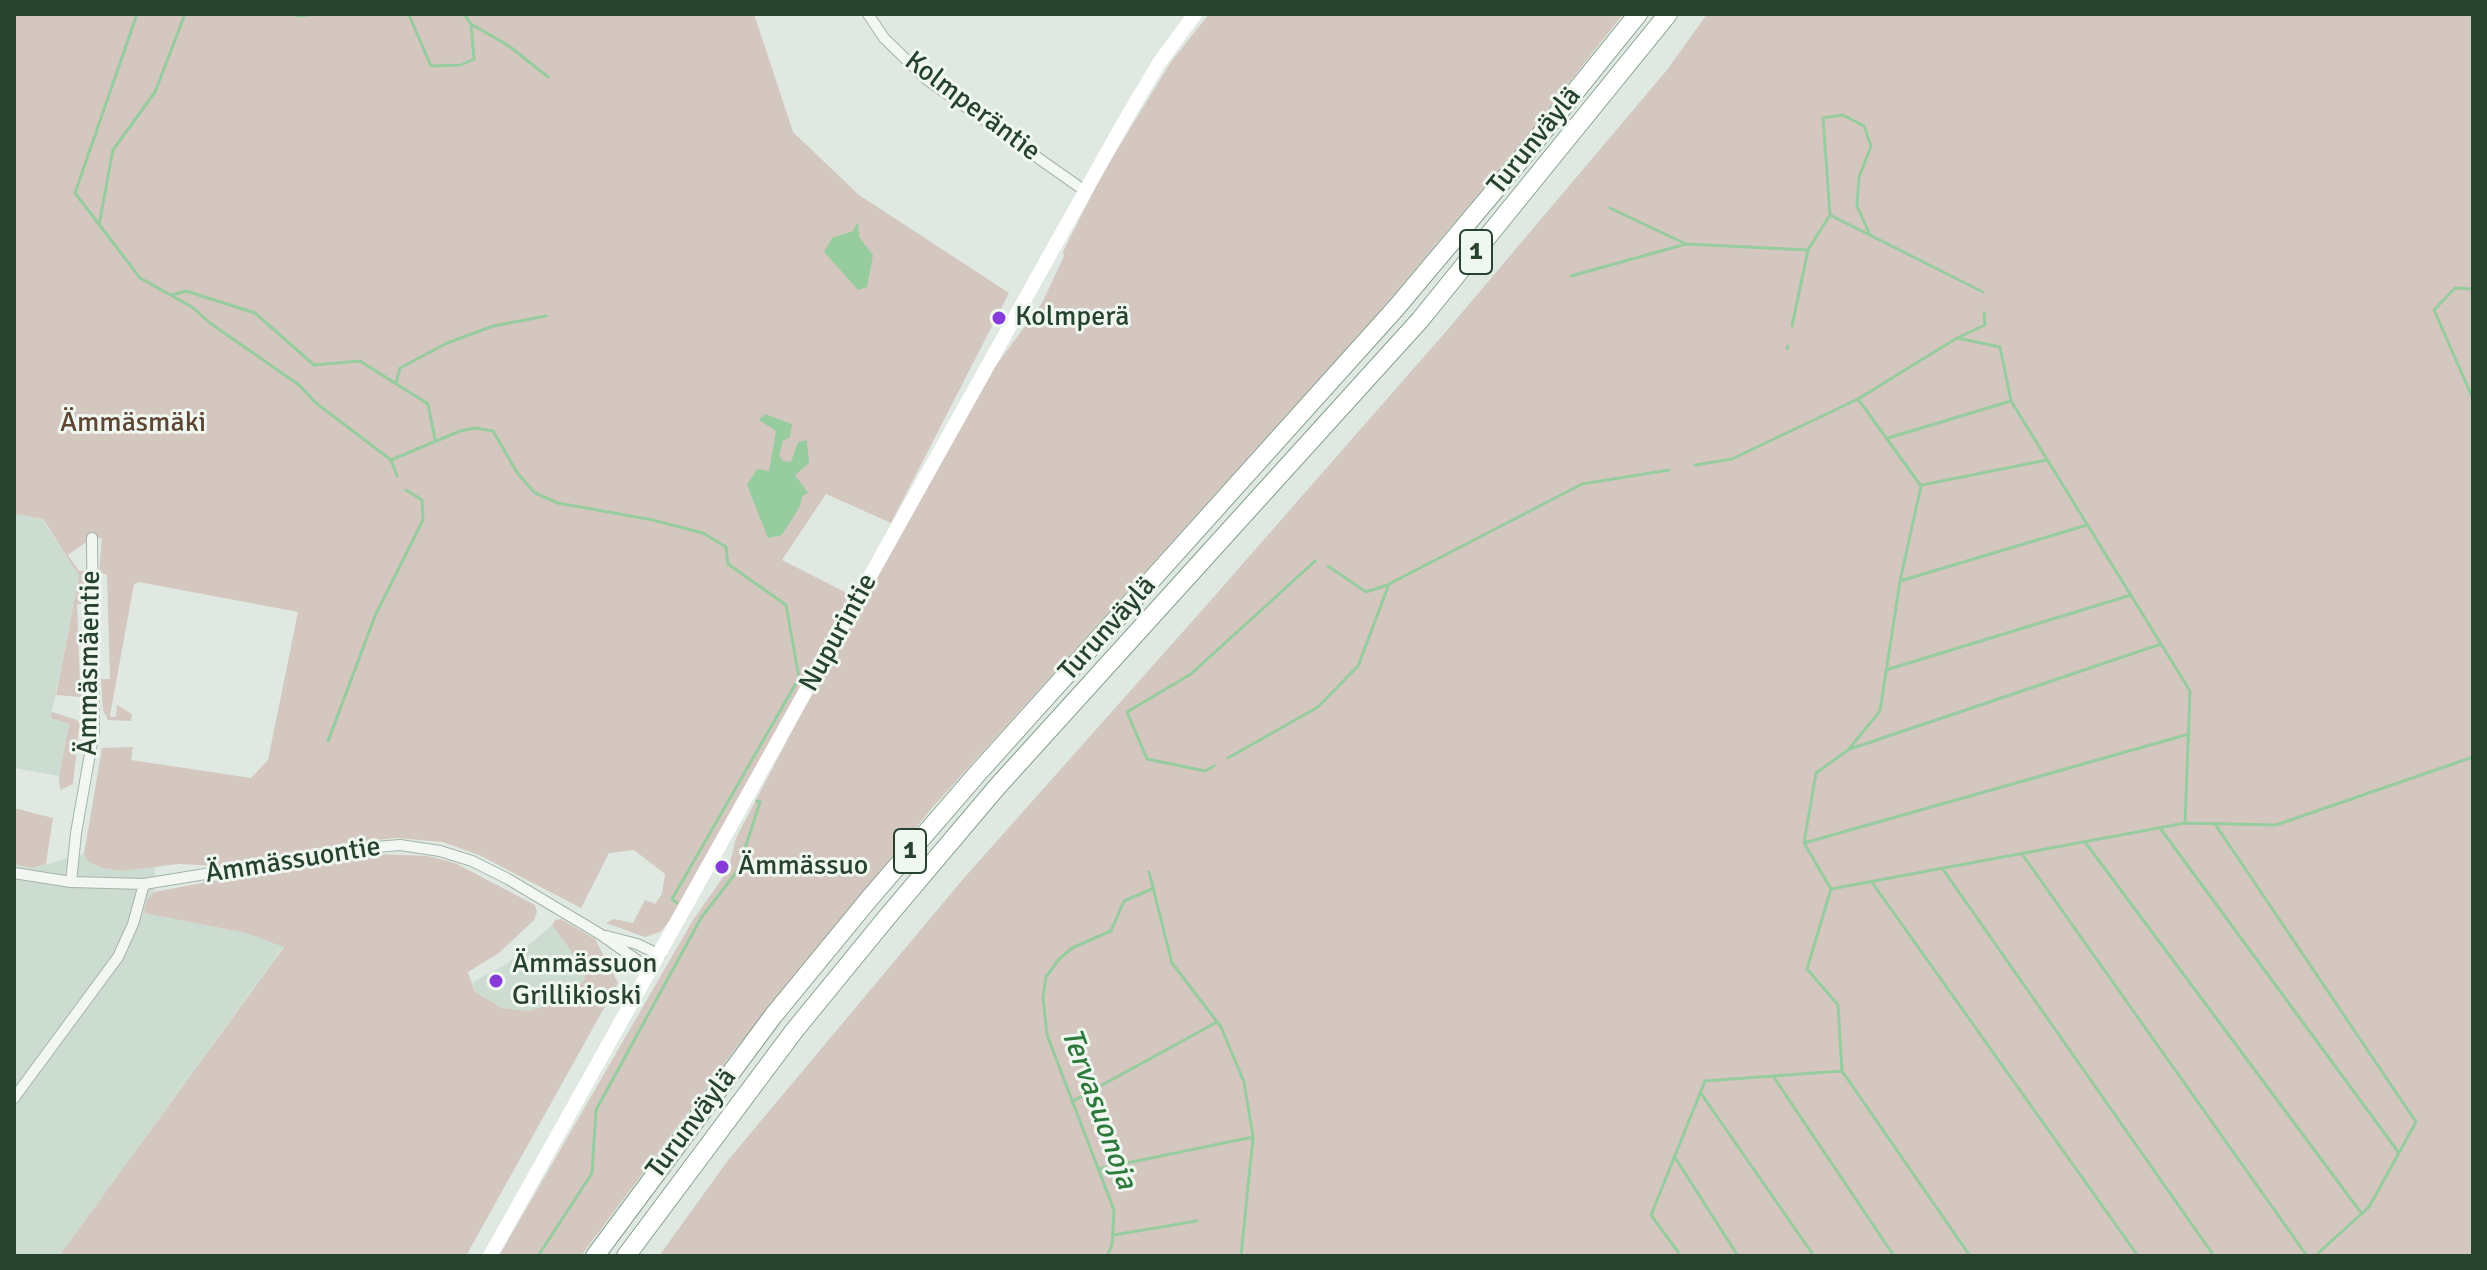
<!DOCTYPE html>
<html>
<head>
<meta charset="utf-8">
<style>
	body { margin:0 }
	#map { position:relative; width:2487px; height:1270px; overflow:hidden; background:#dfe9e1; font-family:Signika,sans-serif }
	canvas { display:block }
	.frame { position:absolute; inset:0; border:16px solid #27422e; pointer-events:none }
</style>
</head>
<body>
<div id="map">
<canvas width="2487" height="1270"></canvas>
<div class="frame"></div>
</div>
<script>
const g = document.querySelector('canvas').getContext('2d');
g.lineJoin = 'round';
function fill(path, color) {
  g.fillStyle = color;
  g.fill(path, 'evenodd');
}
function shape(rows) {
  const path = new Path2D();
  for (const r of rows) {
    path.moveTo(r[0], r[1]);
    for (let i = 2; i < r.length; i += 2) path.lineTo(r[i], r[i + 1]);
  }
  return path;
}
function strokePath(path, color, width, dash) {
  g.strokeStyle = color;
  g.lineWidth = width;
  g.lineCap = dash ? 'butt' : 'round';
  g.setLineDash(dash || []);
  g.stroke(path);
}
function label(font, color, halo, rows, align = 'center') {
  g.font = font + ' Signika,sans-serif';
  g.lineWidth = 6;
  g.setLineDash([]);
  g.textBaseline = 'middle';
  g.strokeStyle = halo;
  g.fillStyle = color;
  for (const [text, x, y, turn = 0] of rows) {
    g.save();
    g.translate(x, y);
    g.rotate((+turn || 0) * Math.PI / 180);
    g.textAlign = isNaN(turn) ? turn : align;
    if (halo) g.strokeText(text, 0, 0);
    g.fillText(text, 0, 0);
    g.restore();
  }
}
fill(shape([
	[14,514,42,519,79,576,51,717,69,723,59,776,14,768],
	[84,854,89,862,102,868,121,871,155,866,154,892,147,900,144,913,246,933,284,946,59,1256,14,1256,14,864,33,868],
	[552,925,581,965,585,973,584,981,555,1002,530,1011,502,1008,475,992,473,982,505,965]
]), '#cddcd0');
fill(shape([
	[14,14,754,14,793,132,859,195,1009,293,891,523,826,494,782,560,851,595,670,921,660,932,645,937,606,923,614,919,633,923,645,900,655,904,662,894,665,874,634,850,609,853,581,908,479,855,443,842,396,838,354,842,218,866,178,864,121,871,102,868,89,862,84,854,102,748,133,747,131,760,251,778,268,760,298,612,139,582,134,584,110,715,111,717,116,717,117,705,132,714,131,721,108,720,103,710,101,679,110,679,107,575,99,572,102,538,92,538,68,555,79,571,84,571,86,603,77,604,80,683,89,683,87,692,80,697,56,695,79,576,43,519,14,514],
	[1209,14,1623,14,1531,131,1374,318,932,808,733,1052,581,1256,499,1256,693,920,728,870,736,838,812,693,992,371,1042,303,1064,256,1063,252,1101,176,1171,62],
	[1707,14,2473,14,2473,1256,659,1256,729,1159,964,878,1204,608,1449,328,1667,70],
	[52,712,77,720,83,727,79,729,73,784,60,790,59,776,69,724,51,718],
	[14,808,53,818,46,864,33,868,14,864],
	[378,854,428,856,455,863,535,905,537,912,534,920,499,953,468,972,475,992,502,1008,530,1011,555,1002,584,981,585,973,581,965,552,925,555,920,561,919,595,939,618,983,466,1256,59,1256,284,947,246,933,144,913,147,900,154,892,325,860]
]), '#d4c7bf');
fill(shape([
	[858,222,859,237,873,255,867,287,858,290,824,252,832,238,853,231],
	[765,414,792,424,790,437,783,441,779,455,783,461,791,462,798,442,807,440,809,463,795,475,808,493,802,496,800,506,782,535,768,538,747,485,757,469,769,471,776,431,759,420]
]), '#97cc9f');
strokePath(shape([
	[137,14,75,193,140,278,192,307,210,323,299,385,316,403,391,460,397,476],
	[296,14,298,16,317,14],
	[401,14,409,15,431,66,461,65,474,59,471,24],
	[464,14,471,24,509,46,548,77],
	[1610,208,1686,244,1808,250],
	[99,225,113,150,155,92,185,14],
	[1870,235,1857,206,1859,177,1871,146,1864,126,1843,115,1823,118,1830,215,1983,292],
	[1571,276,1686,244],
	[2473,289,2455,288,2434,310,2473,399],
	[172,295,186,291,255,313,314,365,360,361,428,404,435,439],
	[1792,326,1808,250,1830,215],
	[1957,338,1985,325,1984,313],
	[1787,349,1788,346],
	[396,383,400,368,447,343,493,326,546,316],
	[1888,438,2011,401],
	[391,460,460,431,475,428,493,431,518,474,535,493,558,503,653,520,703,533,726,547,728,564,786,605,799,678,672,899,677,903],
	[1695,465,1732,459,1858,399],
	[1922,485,2047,460],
	[1328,566,1366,592,1387,585],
	[1900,581,2087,525],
	[1886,670,2131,595],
	[328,741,375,616,423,520,422,500,406,490],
	[1850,749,2161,644],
	[1228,758,1318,707,1358,666,1389,584,1582,484,1669,470],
	[1214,766,1205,771,1147,759,1127,712,1191,674,1315,561],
	[2185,823,2190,691,2011,401,2000,347,1957,338,1858,399,1921,486,1900,581,1880,711,1848,750,1816,773,1804,843,1831,889,2185,823,2276,825,2473,757],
	[2215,824,2416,1122,2369,1207,2315,1256],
	[2160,828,2399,1153],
	[2085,842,2362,1214],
	[1804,843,2189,734],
	[2022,854,2307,1256],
	[1942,868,2214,1256],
	[1149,872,1172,963,1221,1027,1244,1082,1253,1137,1241,1256],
	[1871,881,2138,1256],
	[1842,1071,1970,1256],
	[1773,1076,1894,1256],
	[1700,1092,1814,1256],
	[1073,1101,1217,1022],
	[1674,1156,1738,1256],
	[1098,1169,1253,1137],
	[1114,1235,1197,1221],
	[538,1256,592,1173,596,1110,701,918,738,870,760,802,757,801],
	[1107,1256,1112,1245,1114,1210,1047,1035,1043,998,1046,977,1059,959,1072,948,1111,931,1124,901,1154,888],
	[1681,1256,1651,1215,1705,1081,1842,1071,1838,1005,1807,969,1831,889]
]), '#97cc9f', 3);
const street = shape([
	[868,14,884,38,926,79,1085,191],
	[14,873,71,882,144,884,365,848,400,845,440,851,472,861,508,879,600,934,651,970],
	[71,882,76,833,94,731,92,538],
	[606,936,637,944,660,955],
	[14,1098,118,957,133,924,144,884]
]);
const highway = shape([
	[595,1256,773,1016,869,899,977,774,1396,308,1517,164,1638,14],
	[626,1256,794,1031,888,916,997,787,1420,320,1668,14]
]);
strokePath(street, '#a4b4a8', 12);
strokePath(highway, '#85a18c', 20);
strokePath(street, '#f2f7f4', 10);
strokePath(shape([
	[490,1256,1124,122,1159,63,1195,14]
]), '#fff', 14);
strokePath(highway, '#fff', 18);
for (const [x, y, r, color] of [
	[999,318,8,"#863ad9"],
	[722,867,8,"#863ad9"],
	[496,981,8,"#863ad9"]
]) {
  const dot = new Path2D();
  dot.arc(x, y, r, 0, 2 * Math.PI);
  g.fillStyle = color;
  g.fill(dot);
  strokePath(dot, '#eff7f0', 3);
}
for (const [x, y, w] of [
	[1476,252,32],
	[910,851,32]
]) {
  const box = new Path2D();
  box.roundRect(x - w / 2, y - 22, w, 44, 6);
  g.fillStyle = '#eff7f0';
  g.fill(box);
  strokePath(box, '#27422e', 2);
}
label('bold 26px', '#27422e', null, [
	["1",1476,252],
	["1",910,851]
]);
label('28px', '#27422e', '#eff7f0', [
	["Kolmperäntie",972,107,37],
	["Turunväylä",1535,141,-51],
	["Turunväylä",1108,629,-48],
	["Nupurintie",839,633,-61],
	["Ämmäsmäentie",90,663,-89],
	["Ämmässuontie",293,861,-9],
	["Turunväylä",692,1124,-53]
]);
label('28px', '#27422e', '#eff7f0', [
	["Kolmperä",1015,318],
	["Ämmässuo",738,867],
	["Ämmässuon",512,965],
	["Grillikioski",512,997]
], 'left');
label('28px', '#5f4633', '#eff7f0', [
	["Ämmäsmäki",133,424]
]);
label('italic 30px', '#2d793b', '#eff7f0', [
	["Tervasuonoja",1098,1109,70]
]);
</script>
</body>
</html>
